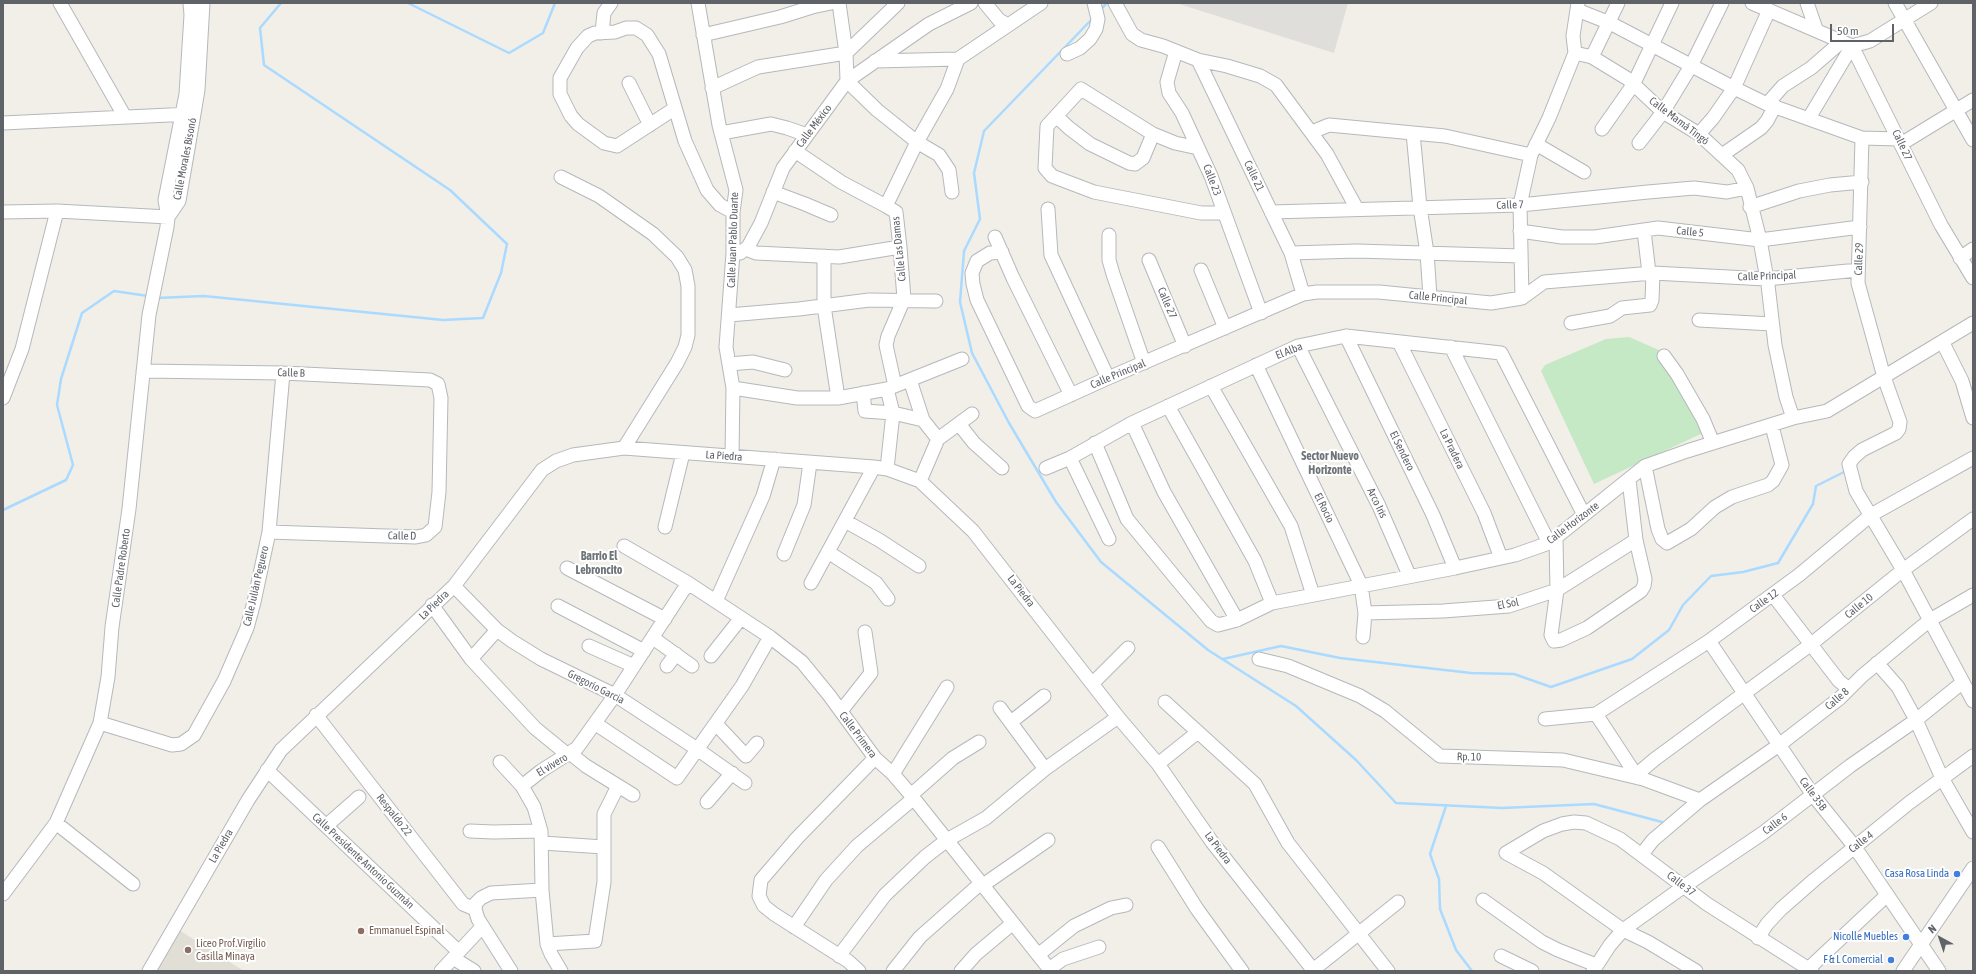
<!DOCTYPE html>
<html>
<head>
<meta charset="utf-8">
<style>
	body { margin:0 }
	#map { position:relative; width:1976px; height:974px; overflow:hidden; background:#f1efe8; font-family:"Asap Condensed",sans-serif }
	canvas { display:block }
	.frame { position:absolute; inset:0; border:4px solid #5f6368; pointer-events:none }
	.north { position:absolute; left:1920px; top:918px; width:40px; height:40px; -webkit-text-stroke:3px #fff; paint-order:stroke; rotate:320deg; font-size:11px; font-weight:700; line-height:16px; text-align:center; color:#5f6368 }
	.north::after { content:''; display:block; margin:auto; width:14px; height:18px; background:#5f6368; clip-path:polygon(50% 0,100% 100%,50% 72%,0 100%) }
	.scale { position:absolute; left:1830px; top:24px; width:64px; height:18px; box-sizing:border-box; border:2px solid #5f6368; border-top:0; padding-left:5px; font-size:12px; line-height:14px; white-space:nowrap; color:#5f6368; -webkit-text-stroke:3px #fff; paint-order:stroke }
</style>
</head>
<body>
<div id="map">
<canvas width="1976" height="974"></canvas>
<div class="frame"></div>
<div class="north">N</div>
<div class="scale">50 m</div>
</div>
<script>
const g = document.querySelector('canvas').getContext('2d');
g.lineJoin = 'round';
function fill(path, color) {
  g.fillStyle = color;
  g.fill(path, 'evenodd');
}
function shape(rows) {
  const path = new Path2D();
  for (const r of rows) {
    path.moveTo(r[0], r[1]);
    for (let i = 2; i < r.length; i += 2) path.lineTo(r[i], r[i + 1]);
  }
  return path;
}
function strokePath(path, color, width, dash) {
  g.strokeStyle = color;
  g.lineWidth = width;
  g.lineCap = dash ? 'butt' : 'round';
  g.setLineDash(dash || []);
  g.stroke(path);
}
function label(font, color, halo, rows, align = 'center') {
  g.font = font + ' "Asap Condensed",sans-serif';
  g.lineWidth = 4;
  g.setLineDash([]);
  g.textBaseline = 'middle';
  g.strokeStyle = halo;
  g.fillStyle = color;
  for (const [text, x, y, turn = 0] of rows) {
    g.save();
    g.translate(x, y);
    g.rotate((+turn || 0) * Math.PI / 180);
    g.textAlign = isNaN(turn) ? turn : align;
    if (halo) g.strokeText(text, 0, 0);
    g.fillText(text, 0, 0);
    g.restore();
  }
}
fill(shape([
	[1176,3,1348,3,1334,53]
]), '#e0deda');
fill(shape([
	[179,930,244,971,150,971]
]), '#e1ded6');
fill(shape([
	[1629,337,1661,351,1705,432,1594,484,1541,371,1545,365,1606,339]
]), '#c5e8c5');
strokePath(shape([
	[408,3,509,53,543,33,555,3],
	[1100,10,1107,3],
	[1093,18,984,131,974,173,980,219,964,251,960,302,972,353,1009,423,1056,502,1101,562,1208,650,1296,706,1356,760,1396,803,1502,808,1594,804,1662,822],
	[157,298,204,296,443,320,483,318,501,273,507,244,450,190,264,65,260,28,281,3],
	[3,510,66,480,73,465,57,405,61,379,82,313,114,291,148,296],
	[1223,659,1281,646,1340,658,1471,673,1514,674,1551,687,1632,659,1669,630,1683,605,1711,576,1743,572,1778,563,1813,504,1816,486,1844,472],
	[1446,806,1430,854,1439,879,1440,909,1456,950,1472,971]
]), '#aadaff', 2.5);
const minor = shape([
	[60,3,125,117],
	[698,3,719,125,736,190,733,212,733,253,726,347,733,388,732,456],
	[839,3,846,53,847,81],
	[985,3,999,20,1008,25],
	[1115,3,1132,34,1141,40,1163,46,1198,60,1227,66,1260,76,1276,85,1327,154,1357,209],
	[1752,3,1852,46,1941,225,1973,278],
	[1807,3,1816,29],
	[1895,3,1973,140],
	[1577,10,1610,23,1734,88,1767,104,1862,138,1899,139],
	[602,33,604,13,611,3],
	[703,35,780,17,812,7,831,3],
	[1176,51,1167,82,1169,93,1182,113,1211,176,1261,313],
	[846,53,898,3],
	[1575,53,1592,57,1628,79,1663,112,1699,134,1738,170,1747,188,1760,240,1768,285,1775,345,1786,397,1793,418],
	[1067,54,1080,48,1090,39,1096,29,1098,19,1094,3],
	[1592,57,1618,3],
	[1198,60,1291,253,1303,294],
	[875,61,958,59,1041,3],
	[847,81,877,110,917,142,939,155,949,170,952,192],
	[629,83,650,125],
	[712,88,758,67,846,53],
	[1767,104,1783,86,1811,68,1841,42],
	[674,109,617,146,604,143,578,124,571,116,560,94,560,78,577,48,588,36,595,33,615,32,626,28,636,28,647,35,659,54,685,141,707,190,720,205,733,212],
	[1056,116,1069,128,1090,144,1129,163,1135,164,1143,158,1153,134],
	[1809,118,1852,46,1870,41,1931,3],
	[3,123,190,114],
	[1602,129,1633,85,1672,3],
	[1312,132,1329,125,1413,133,1445,136,1531,155],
	[721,133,771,124,787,128,807,135],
	[1413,133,1420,207,1427,253,1430,296],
	[1699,134,1713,118,1734,88,1769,10],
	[1862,138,1858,283,1884,377,1900,422,1899,429,1896,433,1862,450,1854,457,1849,464,1856,491,1903,570,1973,701],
	[1639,143,1663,112,1691,66,1722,3],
	[1536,144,1584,172],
	[1901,144,1973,100],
	[1198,148,1175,143,1153,134,1081,89,1047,126,1045,168,1052,176,1094,192,1201,213,1224,213],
	[795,151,841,182,886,206],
	[1722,155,1761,128,1767,121,1775,106],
	[561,177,599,196,653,234,677,257,685,270,688,286,688,335,685,347,677,363,624,448],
	[773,192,805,204,831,215],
	[1750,207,1799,191,1830,185,1862,182],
	[1048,209,1051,255,1108,378],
	[3,212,57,211,168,217],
	[1271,212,1520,205,1648,192,1694,188,1727,192,1747,188],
	[168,217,179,201,194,114,198,90,203,3],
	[1520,231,1562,237,1595,237,1658,228,1760,240,1860,227],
	[1644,231,1649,273],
	[1109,235,1109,260,1113,274,1144,363],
	[995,237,1013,278,1071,395],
	[746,249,756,253,839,257,900,247],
	[1002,252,990,253,977,261,972,273,973,284,977,300,1028,406,1035,411,1108,378,1303,294,1317,292,1379,292,1491,303,1522,298,1544,282,1653,273,1766,279,1858,270],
	[733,253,740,253,748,247,761,223,783,168,847,81,929,24,971,3],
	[1291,253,1357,251,1521,256],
	[824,256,824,306,838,398],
	[1960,258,1973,249],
	[1149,260,1185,346],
	[1201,270,1225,328],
	[1522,298,1520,205,1531,155,1549,118,1575,53,1573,36,1578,3],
	[729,315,799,309,869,300,936,301],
	[1699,320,1772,324],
	[1571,323,1610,316,1622,308,1650,305,1652,300,1653,273],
	[1346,336,1433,515,1455,568],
	[1399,342,1484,513,1501,558],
	[1943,343,1962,381,1973,418],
	[1298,346,1379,506,1409,575],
	[1451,347,1549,543],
	[1664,356,1677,374,1703,419,1713,443],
	[729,364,753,362,785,370],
	[1256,365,1361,585,1365,613,1363,637],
	[143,371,283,373,430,380,438,384,441,398,439,492,435,527,426,535,416,537,269,532],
	[910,380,923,420,938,439],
	[895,386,886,345,888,336,904,299,900,247,896,212,886,206,917,142,947,89,958,59],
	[1211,386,1291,526,1313,595],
	[733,388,797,398,838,398,887,389,962,359],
	[887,389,893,413,887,469],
	[863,393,865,411,893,413,923,420],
	[3,398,22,349,57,211],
	[1168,406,1255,561,1272,603],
	[1132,423,1164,492,1237,620],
	[959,424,974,443,1002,468],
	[1095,443,1127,519,1211,621,1218,625,1237,620,1272,603,1455,568,1515,555,1549,543,1645,466,1687,451,1793,418,1827,411,1973,323],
	[1070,458,1109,539],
	[1645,466,1658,529,1662,539,1667,543,1691,529,1715,507,1732,497,1768,485,1773,481,1782,465,1772,426],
	[1046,468,1070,458,1132,423,1298,346,1346,336,1501,353,1584,515],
	[920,481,938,439,972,414],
	[845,521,879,540,919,566],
	[665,527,683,453],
	[1556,538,1557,590,1551,635,1554,641,1561,640,1587,628,1641,591,1644,586,1645,579,1636,540,1629,480],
	[624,546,688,583,770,637,802,662,829,695,875,758,893,774,911,795,1051,971],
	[828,552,876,583,888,599],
	[784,554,804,505,810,463],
	[567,568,665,619],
	[811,583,874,467],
	[454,586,497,630,512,641,541,659,615,695,697,749,745,783],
	[1773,595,1839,681,1849,689],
	[716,601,763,496,774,459],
	[432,605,471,659,535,728,568,755],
	[558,606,644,651],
	[1365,613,1443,611,1509,606,1557,590,1636,540],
	[653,638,692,666],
	[1709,641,1813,795,1854,846,1939,971],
	[589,646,634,666],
	[711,656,741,618],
	[471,659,497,630],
	[1259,659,1288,666,1360,696,1385,711,1440,756,1563,760,1643,779,1700,800],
	[1877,663,1898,687,1916,720,1942,778,1973,832],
	[667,666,676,654],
	[1093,683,1128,648],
	[1165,702,1255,784,1288,843,1388,971],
	[1000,708,1045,769],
	[841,711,871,673,865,632],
	[1596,714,1638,778],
	[316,715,463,904,475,909],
	[1545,719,1596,714,1709,641,1799,575,1871,515,1973,458],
	[1011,722,1044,696],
	[100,723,172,745,181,744,194,735,224,681,247,628,254,602,269,532,283,373],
	[596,724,677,778,742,686,770,637],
	[716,724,746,756,757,743],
	[571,754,586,766,633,795],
	[500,762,522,786],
	[1158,764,1198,732],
	[267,770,458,951],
	[893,774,947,687],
	[1638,778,1642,770,1655,759,1810,645,1903,570,1973,519],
	[911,795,953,758,979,742],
	[707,802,732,773],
	[56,823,133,884],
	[326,826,359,797],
	[470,831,493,832,541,831],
	[542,843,604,847],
	[1158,847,1197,909,1242,971],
	[1642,854,1653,840,1700,800,1779,745,1840,698,1862,676,1914,633,1930,620,1973,595],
	[983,885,1048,840],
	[3,894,56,823,100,723,108,677,112,627,129,509,149,315,167,227,168,217,165,200,186,94,191,15,190,3],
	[1483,900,1542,942,1558,950,1596,965],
	[794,927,826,880,857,846,914,798],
	[1758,938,1767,924,1781,909,1814,880,1909,803,1973,756],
	[547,944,595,941,604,882,604,814,618,786],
	[1038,955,1074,926,1111,908,1126,905],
	[839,956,885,895,925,857,947,840,986,818,1045,769,1118,717],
	[1501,956,1532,971],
	[453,958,474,971],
	[1049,969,1063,959,1099,947],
	[1313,970,1398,902],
	[149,971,248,800,281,750,454,586,542,470,556,461,573,455,624,448,874,467,887,469,920,481,973,531,1118,717,1158,764,1212,842,1314,971],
	[441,971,482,927],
	[511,971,478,919,475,909,476,903,481,898,491,893,542,890],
	[561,971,551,954,547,944,542,890,541,831,534,807,522,786,541,771,577,748,615,695,688,583],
	[859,971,848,961,774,914,764,906,759,896,761,880,797,838,875,758],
	[893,971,920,937,981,883],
	[961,971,976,954,1013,923],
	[1593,971,1610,945,1623,930,1683,887,1763,833,1850,766,1916,720,1963,682],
	[1696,971,1648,942,1623,930,1543,873,1506,853,1543,831,1562,824,1574,822,1586,823,1620,839,1707,904,1812,971],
	[1806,971,1887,895],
	[1903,971,1973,868]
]);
strokePath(minor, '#b5b8bc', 15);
strokePath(minor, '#fff', 13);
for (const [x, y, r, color] of [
	[1957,874,4,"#3f7fe0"],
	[361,931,4,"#8d6e63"],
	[1906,937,4,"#3f7fe0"],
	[188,950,4,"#8d6e63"],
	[1891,960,4,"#3f7fe0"]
]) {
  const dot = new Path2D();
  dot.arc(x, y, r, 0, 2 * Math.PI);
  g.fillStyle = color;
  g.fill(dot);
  strokePath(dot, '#fff', 1.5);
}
label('11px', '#5f6368', '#fff', [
	["Calle Mamá Tingó",1679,121,37],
	["Calle México",814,126,-53],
	["Calle 27",1902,145,65],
	["Calle Morales Bisonó",185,159,-79],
	["Calle 21",1254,176,64],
	["Calle 23",1212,180,69],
	["Calle 7",1510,205,-2],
	["Calle 5",1690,232,6],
	["Calle Juan Pablo Duarte",733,240,-88],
	["Calle Las Damas",899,249,-96],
	["Calle 29",1859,259,-88],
	["Calle Principal",1767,276,-2],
	["Calle Principal",1438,298,6],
	["Calle 27",1167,303,67],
	["El Alba",1289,351,-21],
	["Calle B",291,373,2],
	["Calle Principal",1118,374,-23],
	["La Pradera",1452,449,64],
	["El Sendero",1402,451,64],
	["La Piedra",724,456,4],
	["Arco Iris",1377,503,64],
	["El Rocio",1324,508,64],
	["Calle Horizonte",1573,523,-37],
	["Calle D",402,536,1],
	["Calle Padre Roberto",121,568,-82],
	["Calle Julián Peguero",256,586,-77],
	["La Piedra",1021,591,52],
	["Calle 12",1764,601,-35],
	["El Sol",1508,604,-11],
	["La Piedra",434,605,-44],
	["Calle 10",1859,606,-39],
	["Gregorio Garcia",596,687,27],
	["Calle 8",1837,699,-41],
	["Calle Primera",858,735,53],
	["Rp. 10",1469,757,1],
	["El vivero",552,765,-31],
	["Calle 35B",1813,794,54],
	["Respaldo 22",394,815,52],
	["Calle 6",1775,824,-37],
	["Calle 4",1861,842,-38],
	["La Piedra",221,846,-60],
	["La Piedra",1218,848,53],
	["Calle Presidente Antonio Guzmàn",363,861,43],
	["Calle 37",1681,884,38]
]);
label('11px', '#366cbe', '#fff', [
	["Casa Rosa Linda",1949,874],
	["Nicolle Muebles",1898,937],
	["F & L Comercial",1883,960]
], 'right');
label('11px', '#785e54', '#fff', [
	["Emmanuel Espinal",369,931],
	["Liceo Prof.Virgilio",196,944],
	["Casilla Minaya",196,957]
], 'left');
label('bold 12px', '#70757a', '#fff', [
	["Sector Nuevo",1330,456],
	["Horizonte",1330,470],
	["Barrio El",599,556],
	["Lebroncito",599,570]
]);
</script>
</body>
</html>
